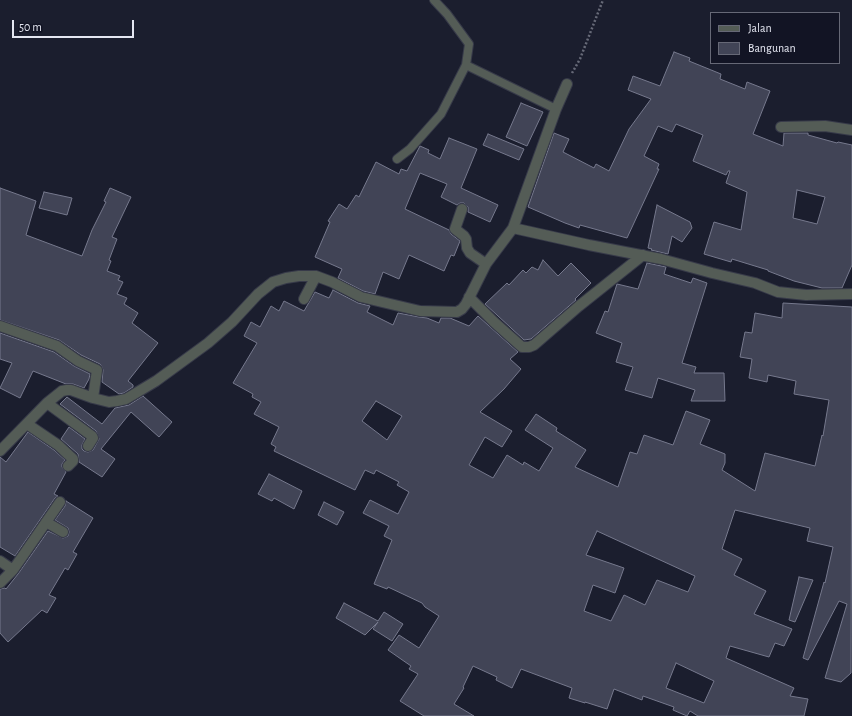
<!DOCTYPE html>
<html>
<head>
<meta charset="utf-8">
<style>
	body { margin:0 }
	#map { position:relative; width:852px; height:716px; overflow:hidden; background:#1b1e2e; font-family:"Alegreya Sans",sans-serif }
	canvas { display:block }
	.legend { position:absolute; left:710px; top:12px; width:130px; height:52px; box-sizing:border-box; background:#121424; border:1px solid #666876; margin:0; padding:5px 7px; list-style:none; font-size:12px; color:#e4e6f1 }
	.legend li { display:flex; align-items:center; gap:8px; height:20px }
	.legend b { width:20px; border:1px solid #666876 }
	.scale { position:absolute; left:12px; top:20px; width:122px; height:18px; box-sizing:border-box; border:2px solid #e4e6f1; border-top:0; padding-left:5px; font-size:12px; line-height:14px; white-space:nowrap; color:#e4e6f1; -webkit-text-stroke:3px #121424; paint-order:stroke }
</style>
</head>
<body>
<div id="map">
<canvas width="852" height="716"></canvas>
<ul class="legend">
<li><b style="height:5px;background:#545c56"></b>Jalan</li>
<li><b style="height:11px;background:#414456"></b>Bangunan</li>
</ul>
<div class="scale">50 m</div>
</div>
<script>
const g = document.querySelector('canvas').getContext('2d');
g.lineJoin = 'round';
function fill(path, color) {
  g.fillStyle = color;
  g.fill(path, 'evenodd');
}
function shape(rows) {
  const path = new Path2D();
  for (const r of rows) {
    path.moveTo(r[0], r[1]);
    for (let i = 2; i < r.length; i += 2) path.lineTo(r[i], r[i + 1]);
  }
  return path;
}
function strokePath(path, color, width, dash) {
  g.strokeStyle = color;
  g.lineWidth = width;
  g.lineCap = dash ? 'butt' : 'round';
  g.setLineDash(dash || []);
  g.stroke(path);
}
const building = shape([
	[674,52,690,58,689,61,721,74,720,79,745,89,747,82,770,91,753,134,783,146,784,133,808,133,808,135,837,143,838,142,852,145,852,265,842,288,822,288,794,281,768,271,768,270,732,259,731,262,704,254,714,222,741,230,747,192,726,183,730,171,728,171,726,175,693,161,703,135,676,124,672,132,658,126,644,156,659,164,657,169,659,169,627,238,580,225,579,228,565,223,528,207,554,133,569,139,563,152,594,168,596,164,609,171,629,129,651,99,628,90,633,76,660,86,674,52],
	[797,190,825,197,817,224,793,218,797,190],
	[521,103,543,112,527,146,506,137,521,103],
	[488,134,524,149,519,160,483,145,488,134],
	[449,138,477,149,461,188,498,205,490,222,468,212,468,207,464,203,460,203,457,205,441,197,447,184,420,173,405,209,449,230,451,234,460,241,454,256,451,255,444,271,409,255,399,279,383,272,375,294,363,291,338,278,342,269,315,257,330,222,328,221,339,204,347,209,356,195,359,197,376,162,399,174,401,169,407,171,420,146,429,150,428,153,440,159,449,138],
	[0,188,36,201,26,235,82,256,92,230,106,202,104,201,110,188,131,197,112,237,117,239,109,260,111,261,107,271,120,276,118,280,123,282,117,294,127,298,124,304,138,313,132,323,158,343,128,381,133,385,133,387,124,393,119,394,102,382,103,370,102,367,100,364,81,355,59,340,0,320,0,188],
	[44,192,72,198,67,215,39,208,44,192],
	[657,205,690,222,692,228,682,242,672,236,668,254,651,250,652,249,648,248,657,205],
	[543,260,558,276,571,263,591,283,575,299,576,300,531,339,524,340,485,304,507,283,509,285,523,270,526,273,532,267,538,270,543,260],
	[647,263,666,267,664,274,691,283,693,278,707,283,682,363,696,367,694,373,724,373,725,401,691,401,695,390,658,378,652,398,625,390,633,367,616,362,622,343,596,333,605,311,608,312,617,284,638,289,647,263],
	[333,290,358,303,370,306,367,312,393,325,398,313,419,317,427,318,439,323,441,318,450,318,469,326,478,316,518,352,510,359,521,369,504,389,480,412,512,431,502,447,485,437,469,465,493,478,507,455,523,465,524,462,539,471,553,448,525,430,536,414,557,428,556,431,586,450,575,467,618,487,630,452,637,454,644,435,673,445,686,411,710,420,700,444,725,454,725,463,722,470,755,491,765,453,815,466,822,435,823,436,829,400,794,394,796,381,768,375,767,382,749,378,752,359,740,357,745,332,752,333,755,313,782,318,783,303,852,307,851,673,841,682,825,678,847,604,839,601,808,660,803,658,824,582,825,583,833,547,807,541,810,528,735,510,722,549,742,559,734,575,766,591,754,614,792,629,784,646,775,643,769,657,730,646,726,658,794,688,790,696,808,699,804,716,698,716,690,711,687,716,673,710,674,707,643,696,642,700,614,689,607,709,585,702,585,703,569,698,572,688,521,669,512,688,496,680,497,677,473,666,463,687,464,688,454,704,474,716,424,716,400,701,418,674,409,669,411,666,388,650,399,635,419,648,439,616,425,607,422,603,388,587,387,589,374,584,392,540,384,536,389,526,363,513,370,500,398,514,409,492,397,485,399,482,376,470,374,474,365,470,355,490,274,451,276,447,271,444,279,427,254,414,261,402,252,397,253,394,233,383,257,343,244,336,251,322,260,327,271,306,279,311,284,301,304,311,315,292,329,298,333,290],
	[376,401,402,416,387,440,362,421,376,401],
	[597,531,695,576,688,592,657,580,645,605,624,595,611,621,584,611,593,585,615,593,624,568,586,555,597,531],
	[676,663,714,681,704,703,666,688,676,663],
	[0,333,54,352,74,366,90,374,89,379,84,388,73,384,66,384,33,371,20,398,0,388,12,363,0,359,0,333],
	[143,396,172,422,159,437,131,412,101,449,115,459,102,477,79,462,78,454,61,439,69,427,85,439,82,445,82,449,84,451,88,452,93,450,99,439,96,431,60,404,67,397,102,424,115,408,129,405,143,396],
	[28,432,54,450,65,460,62,464,62,467,66,472,54,494,58,496,55,498,15,556,0,547,0,457,6,462,28,432],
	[269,474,302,491,294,509,274,498,272,501,258,494,269,474],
	[66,501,93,518,73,552,77,554,68,570,65,568,49,595,56,598,47,613,42,610,8,642,0,633,0,589,5,588,6,589,18,574,48,531,63,538,68,536,69,532,68,528,55,520,65,506,66,501],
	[324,502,344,512,337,525,318,515,324,502],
	[799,577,813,580,795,622,789,620,799,577],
	[344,603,378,621,384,612,403,624,392,641,373,629,378,622,365,635,336,618,344,603]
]);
fill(building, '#414456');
strokePath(building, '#76798d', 1);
const service = shape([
	[466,65,556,109],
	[397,159,410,149,441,114,466,65,469,44,447,14,434,0]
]);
const minor = shape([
	[781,127,825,126,852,130],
	[462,209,455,229,464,236,466,239,467,248,470,253,486,264],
	[513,228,556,109,567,84],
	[469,297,494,322,522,347,529,347,534,345,579,306,643,255],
	[304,299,316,276],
	[0,326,57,346,78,361,97,370,93,398],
	[47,403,92,436,93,438,88,446],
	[27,424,58,445,73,459,73,461,68,466],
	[0,451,47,403,62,391,67,390,71,390,93,398,109,402,117,401,126,399,156,381,208,343,232,322,258,294,273,282,286,278,299,276,316,276,332,282,361,297,420,311,457,312,462,309,466,304,486,264,513,228,589,245,661,259,712,273,755,283,778,292,806,295,852,294],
	[46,522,63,532],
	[0,561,13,570],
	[0,583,13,570,60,502]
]);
strokePath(service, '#373a49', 10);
strokePath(minor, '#373a49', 12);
strokePath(shape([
	[572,73,580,59,603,0]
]), '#676a78', 2.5, [2, 2]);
strokePath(service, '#545c56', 8);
strokePath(minor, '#545c56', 10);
</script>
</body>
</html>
